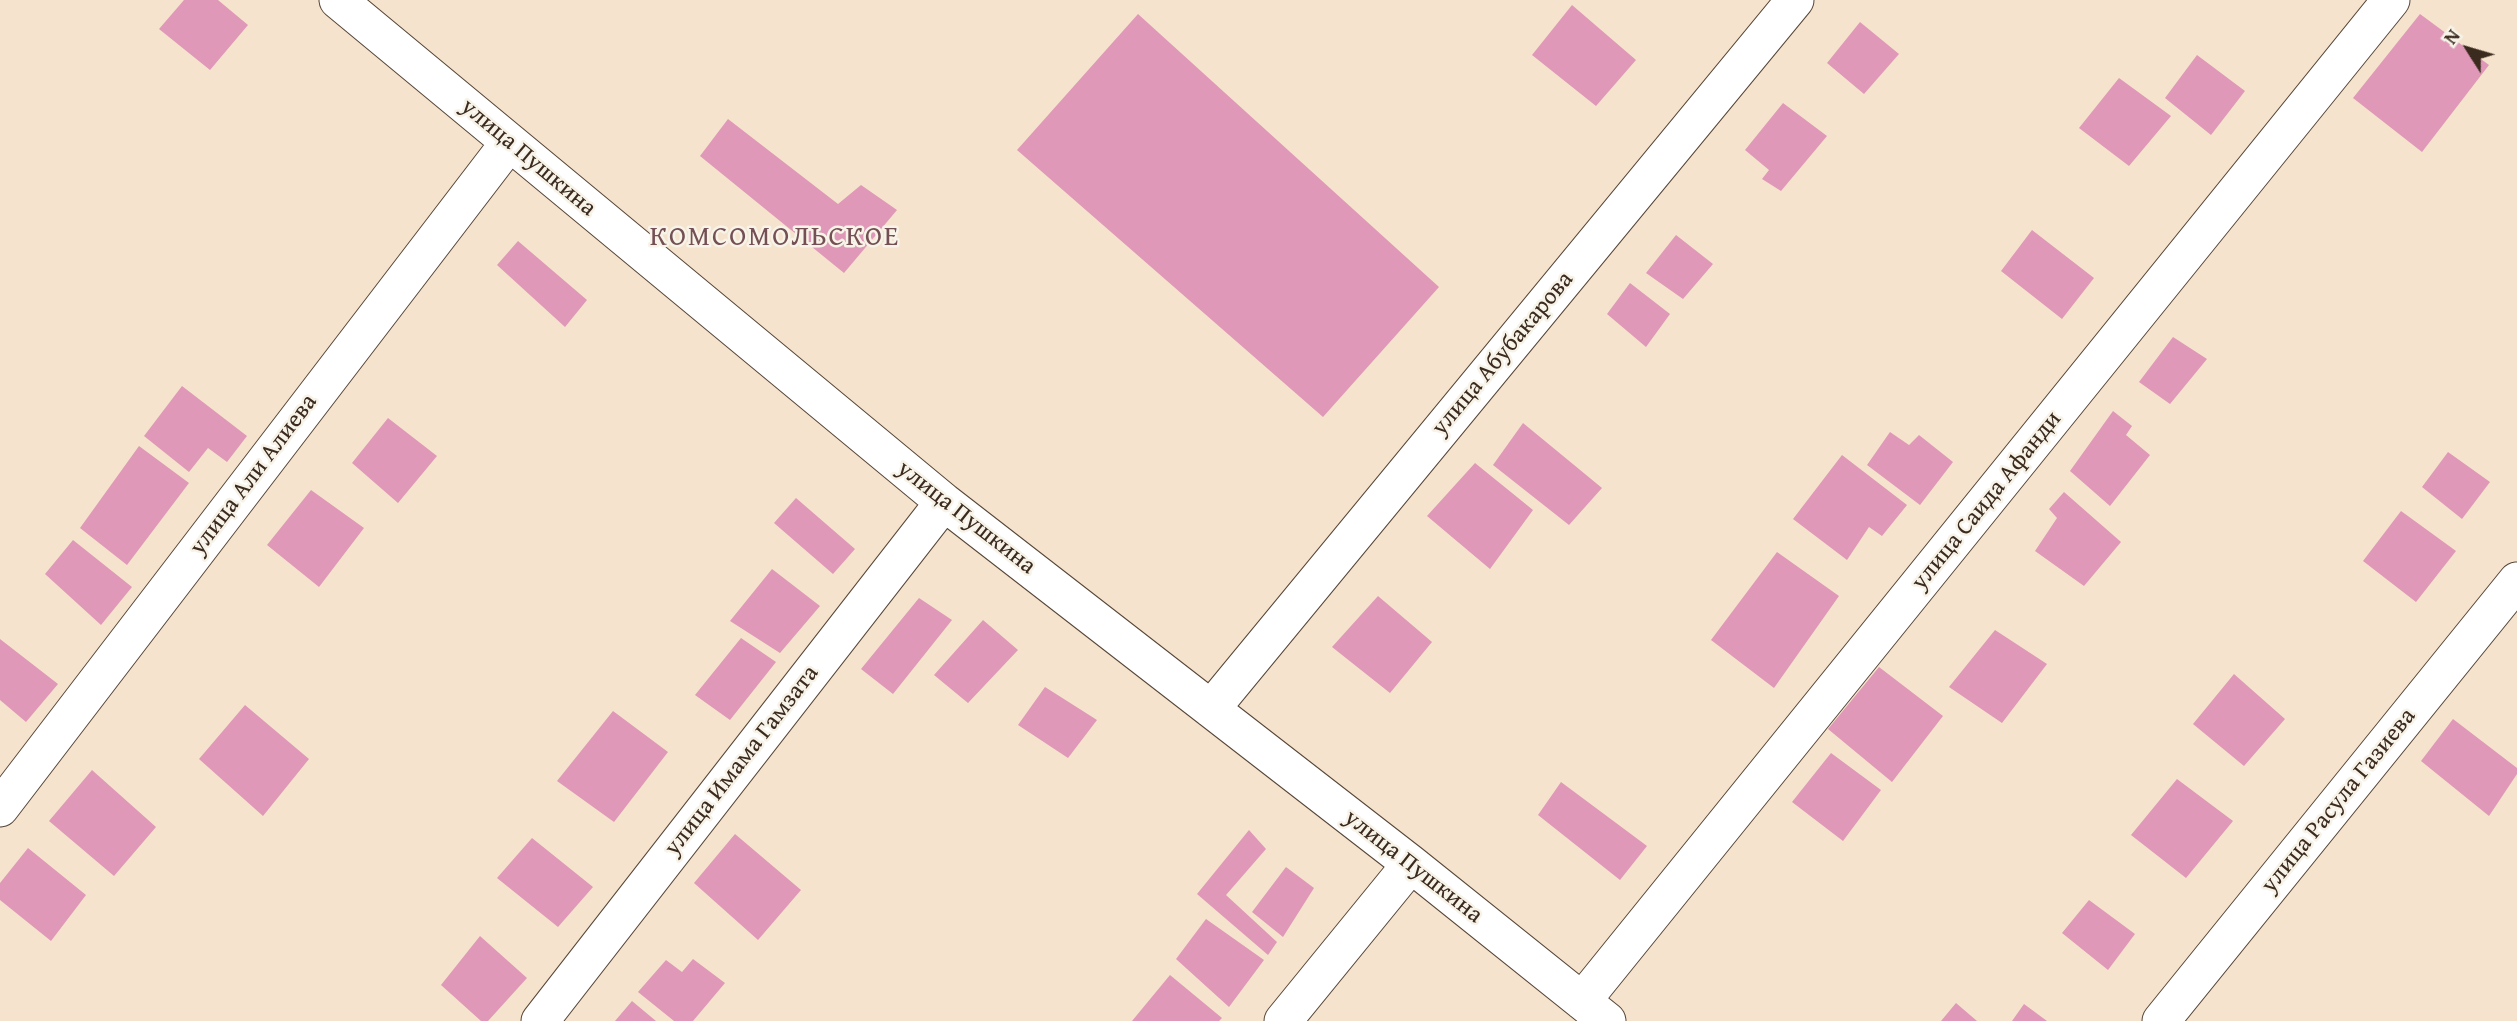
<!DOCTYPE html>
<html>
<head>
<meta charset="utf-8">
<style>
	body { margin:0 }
	#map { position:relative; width:2517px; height:1021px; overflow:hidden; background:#f5e3cd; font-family:"Gentium Book Plus",serif }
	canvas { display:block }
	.north { position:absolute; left:2433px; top:14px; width:70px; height:70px; -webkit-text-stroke:5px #f7f3e8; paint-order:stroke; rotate:307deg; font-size:19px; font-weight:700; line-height:28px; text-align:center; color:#3b2a1e }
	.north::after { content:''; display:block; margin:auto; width:24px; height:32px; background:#3b2a1e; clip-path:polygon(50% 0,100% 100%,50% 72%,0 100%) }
</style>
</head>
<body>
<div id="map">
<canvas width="2517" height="1021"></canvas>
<div class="north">N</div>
</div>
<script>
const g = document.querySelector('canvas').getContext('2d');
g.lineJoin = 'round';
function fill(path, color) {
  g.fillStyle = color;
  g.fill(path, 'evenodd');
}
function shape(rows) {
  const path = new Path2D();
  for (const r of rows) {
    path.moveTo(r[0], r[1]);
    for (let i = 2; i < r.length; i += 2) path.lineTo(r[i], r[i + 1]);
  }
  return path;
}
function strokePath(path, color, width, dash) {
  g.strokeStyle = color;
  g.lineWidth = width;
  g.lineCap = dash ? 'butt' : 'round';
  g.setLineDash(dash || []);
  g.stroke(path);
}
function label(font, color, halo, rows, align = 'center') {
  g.font = font + ' "Gentium Book Plus",serif';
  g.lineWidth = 5;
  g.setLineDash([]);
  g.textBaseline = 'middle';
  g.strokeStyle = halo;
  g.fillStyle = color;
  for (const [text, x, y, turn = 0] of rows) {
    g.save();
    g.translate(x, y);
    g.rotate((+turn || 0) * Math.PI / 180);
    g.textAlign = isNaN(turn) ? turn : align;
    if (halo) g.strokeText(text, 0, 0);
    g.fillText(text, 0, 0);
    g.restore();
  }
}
fill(shape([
	[184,0,218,0,248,25,210,70,159,29],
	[1572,5,1636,60,1596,106,1532,55],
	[1138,14,1439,287,1323,417,1017,150],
	[2420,14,2489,65,2422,152,2353,98],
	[1860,22,1899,54,1864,94,1827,63],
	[2197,55,2245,91,2211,135,2165,98],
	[2119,78,2171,116,2129,166,2079,128],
	[1783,103,1827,136,1781,191,1762,179,1769,170,1745,150],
	[728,119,838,204,861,185,897,210,844,273,700,156],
	[2032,230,2094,278,2062,319,2001,271],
	[1676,235,1713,264,1683,299,1646,273],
	[518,241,587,300,565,327,497,265],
	[1630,283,1670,314,1646,347,1607,314],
	[2173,337,2207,359,2170,404,2139,382],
	[182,386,247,436,227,462,208,448,189,472,144,436],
	[2113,411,2132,426,2126,435,2150,455,2110,506,2070,471],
	[388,418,437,456,398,503,352,463],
	[1523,423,1602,488,1569,525,1493,465],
	[1890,432,1909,445,1919,435,1953,462,1920,505,1867,465],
	[139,446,189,483,127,565,80,528],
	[2448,452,2490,482,2462,519,2422,487],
	[1842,455,1907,505,1882,536,1869,527,1847,560,1793,519],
	[1475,463,1533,510,1490,569,1427,516],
	[311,490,364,528,319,587,267,545],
	[2064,492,2121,542,2084,586,2035,551,2057,518,2049,509],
	[796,498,855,549,833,574,774,523],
	[2401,511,2456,551,2416,602,2363,561],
	[73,540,132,587,101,625,45,574],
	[1777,552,1839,596,1774,688,1711,640],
	[772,569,820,606,780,653,730,621],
	[1378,596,1432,642,1390,693,1332,647],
	[919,598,952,620,893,694,861,669],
	[983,620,1018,650,968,703,934,675],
	[1995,630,2047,664,2002,723,1949,687],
	[741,638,776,662,730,720,695,695],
	[0,639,58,684,26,722,0,700],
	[1879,667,1943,716,1892,782,1828,729],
	[2234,674,2285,719,2244,766,2193,724],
	[1045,687,1097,720,1068,758,1018,725],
	[245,705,309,759,263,816,199,759],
	[613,711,668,752,614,822,557,781],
	[2453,719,2517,768,2517,774,2489,816,2421,761],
	[1831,753,1881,790,1843,841,1792,802],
	[92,770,156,827,114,876,49,821],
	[2177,779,2233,821,2186,878,2131,835],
	[1561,782,1647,846,1620,880,1538,815],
	[1249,830,1266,849,1226,895,1277,942,1268,955,1197,894],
	[735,834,801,890,758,940,694,883],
	[532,838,593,887,558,927,497,878],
	[28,848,86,895,51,941,0,900,0,883],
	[1286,867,1314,888,1283,937,1252,912],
	[2089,900,2135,934,2108,970,2062,933],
	[1206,919,1264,960,1229,1007,1176,959],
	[480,936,527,978,488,1021,481,1021,441,985],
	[693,959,725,983,693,1021,674,1021,638,992,666,960,682,972],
	[1170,975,1222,1018,1219,1021,1132,1021],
	[632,1001,656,1021,615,1021],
	[1956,1003,1977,1021,1941,1021],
	[2024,1004,2047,1021,2012,1021]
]), '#df98b7');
const street = shape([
	[338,0,944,502,1411,864,1607,1021],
	[1211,709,1795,0],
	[0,808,509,143],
	[1582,1001,2391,0],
	[540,1021,944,502],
	[1283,1021,1411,864],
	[2161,1021,2517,581]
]);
strokePath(street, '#574638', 39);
strokePath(street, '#fff', 37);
label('24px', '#3b2a1e', '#f7f3e8', [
	["улица Пушкина",528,158,40],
	["улица Абубакарова",1503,354,-50],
	["улица Али Алиева",254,475,-53],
	["улица Саида Афанди",1987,501,-51],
	["улица Пушкина",966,518,38],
	["улица Имама Гамзата",742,761,-52],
	["улица Расула Газиева",2339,801,-51],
	["улица Пушкина",1413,867,38]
]);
g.letterSpacing = '2px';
label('28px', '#745054', '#f7f3e8', [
	["КОМСОМОЛЬСКОЕ",775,238]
]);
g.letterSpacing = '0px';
</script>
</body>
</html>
